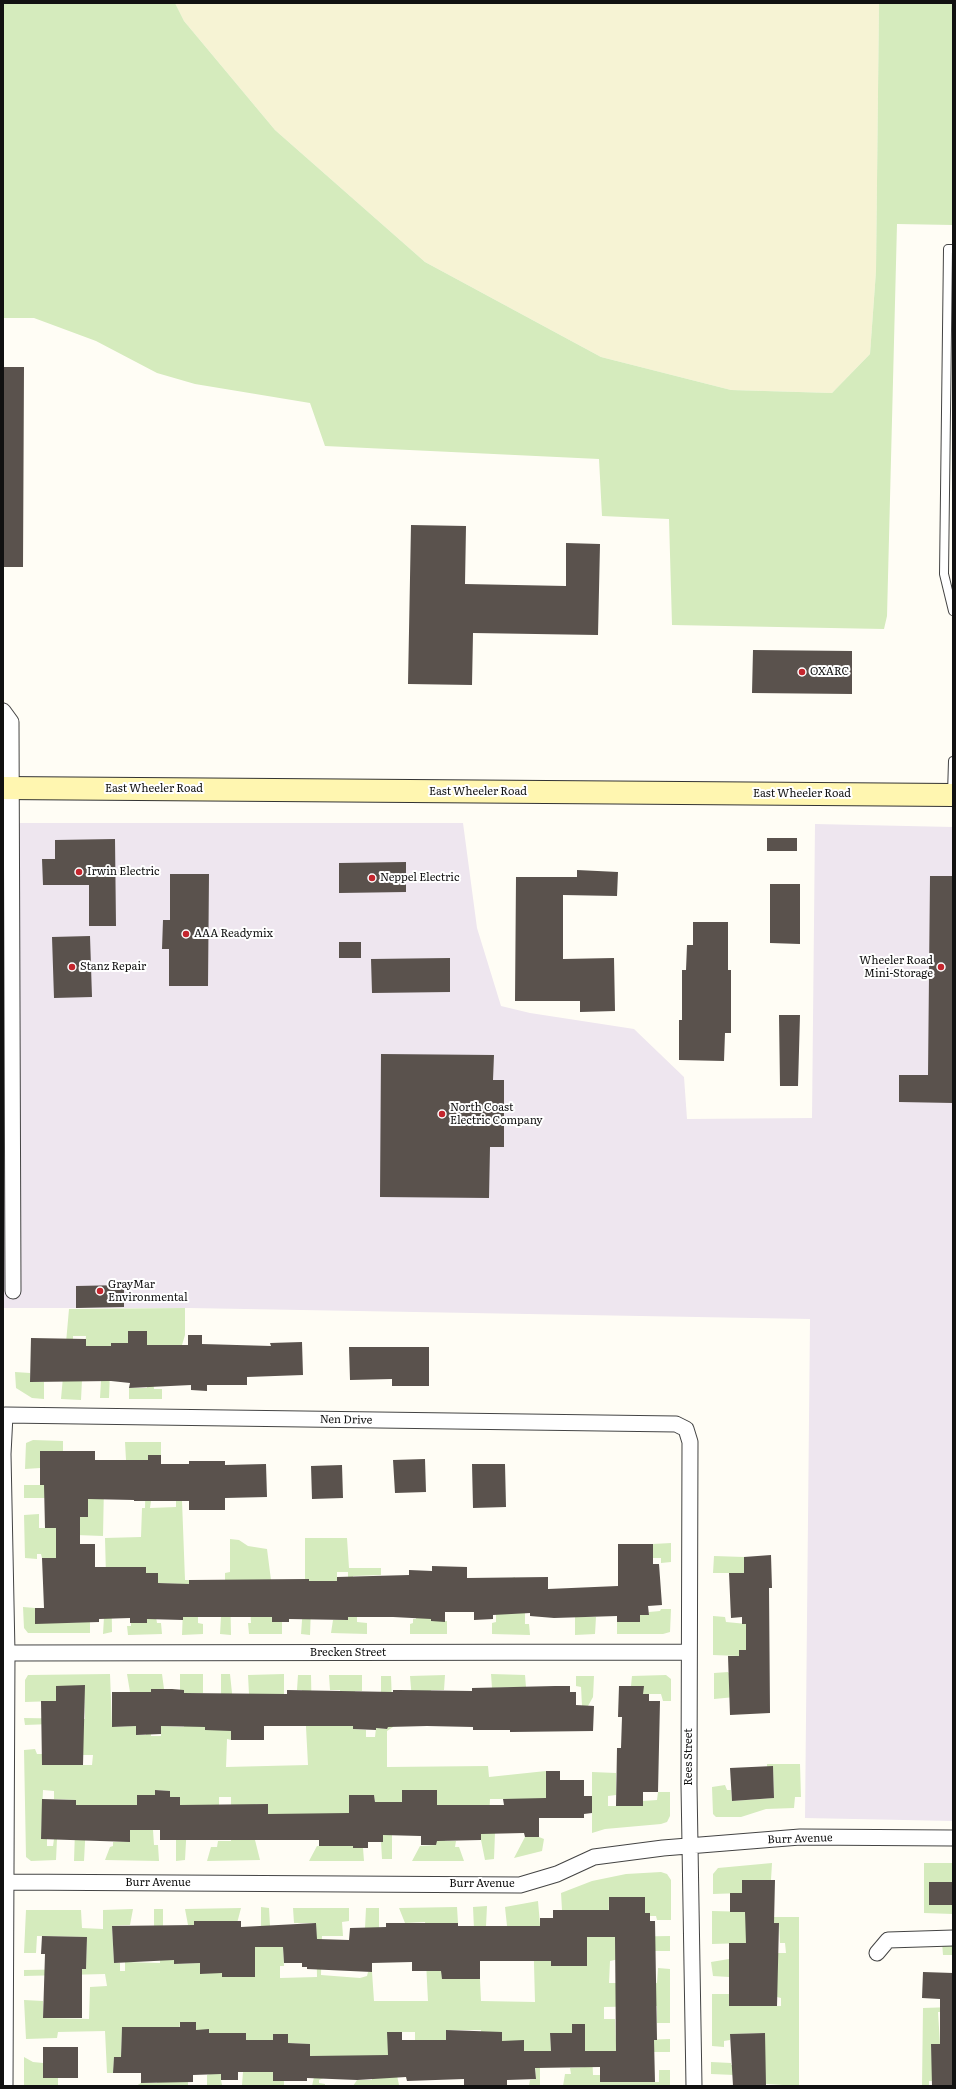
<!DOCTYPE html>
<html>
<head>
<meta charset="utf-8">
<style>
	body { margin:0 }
	#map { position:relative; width:956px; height:2089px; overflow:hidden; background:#fffdf5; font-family:Literata,serif }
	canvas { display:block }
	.frame { position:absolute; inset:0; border:4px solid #111; pointer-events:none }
</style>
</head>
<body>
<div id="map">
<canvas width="956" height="2089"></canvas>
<div class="frame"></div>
</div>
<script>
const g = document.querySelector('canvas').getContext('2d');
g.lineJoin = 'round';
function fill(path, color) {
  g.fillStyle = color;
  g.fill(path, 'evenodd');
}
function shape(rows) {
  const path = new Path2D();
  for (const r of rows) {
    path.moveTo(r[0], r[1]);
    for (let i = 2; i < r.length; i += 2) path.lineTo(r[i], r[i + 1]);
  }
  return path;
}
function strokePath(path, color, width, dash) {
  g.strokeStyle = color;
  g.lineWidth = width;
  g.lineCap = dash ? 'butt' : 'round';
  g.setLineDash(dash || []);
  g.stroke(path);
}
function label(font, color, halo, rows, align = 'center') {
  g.font = font + ' Literata,serif';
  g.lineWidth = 4;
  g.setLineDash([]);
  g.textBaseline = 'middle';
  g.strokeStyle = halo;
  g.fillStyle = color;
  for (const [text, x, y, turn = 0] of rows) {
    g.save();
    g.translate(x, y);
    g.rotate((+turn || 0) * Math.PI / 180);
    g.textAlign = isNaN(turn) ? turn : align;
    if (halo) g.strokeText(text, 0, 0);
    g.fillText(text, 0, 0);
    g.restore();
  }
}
fill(shape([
	[3,823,463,823,477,928,501,1006,530,1013,634,1029,684,1077,687,1119,812,1118,815,824,953,827,953,1821,805,1818,810,1319,189,1308,3,1308]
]), '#eee6ef');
fill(shape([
	[175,3,879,3,876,271,870,354,832,393,731,390,601,357,425,262,275,130,184,21]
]), '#f6f3d4');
fill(shape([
	[3,3,175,3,184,21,275,130,425,262,601,357,731,390,832,393,870,354,876,271,879,3,953,3,953,225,897,224,887,616,884,629,672,625,669,519,602,516,599,459,325,446,310,403,195,384,157,373,96,341,34,318,3,318],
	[185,1308,185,1335,182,1345,149,1345,154,1389,162,1389,162,1399,129,1399,129,1388,147,1388,147,1331,128,1331,128,1343,111,1344,109,1398,100,1398,101,1381,108,1346,85,1346,86,1336,73,1336,73,1380,82,1380,81,1400,61,1399,69,1309],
	[15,1372,30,1373,30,1382,44,1382,44,1399,32,1398,16,1388],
	[33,1440,63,1441,63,1451,40,1452,40,1468,25,1469,26,1443],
	[125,1442,161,1442,161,1455,148,1456,148,1501,151,1501,150,1508,176,1507,176,1501,182,1501,185,1580,189,1580,189,1617,198,1617,198,1623,203,1624,203,1634,182,1635,184,1584,158,1583,158,1573,149,1573,157,1623,161,1623,162,1634,128,1635,127,1626,131,1626,131,1623,147,1622,146,1567,111,1567,112,1632,103,1634,104,1617,107,1615,105,1538,141,1537,142,1508,145,1508,146,1463,126,1460],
	[24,1485,104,1485,103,1536,76,1535,56,1558,42,1558,41,1554,37,1554,37,1559,25,1558,24,1515,39,1514,39,1528,80,1528,80,1517,88,1516,88,1507,45,1498,24,1498],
	[305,1538,347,1538,349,1568,381,1568,381,1575,353,1576,353,1602,357,1602,357,1622,367,1623,367,1634,331,1633,333,1620,348,1619,348,1572,337,1572,337,1581,312,1581,310,1635,301,1634,305,1579],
	[230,1539,239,1540,248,1546,267,1549,271,1580,272,1622,282,1622,282,1634,249,1634,248,1623,251,1623,250,1603,230,1581,231,1635,220,1634,221,1617,225,1617,225,1573,230,1572],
	[671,1543,671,1562,661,1563,661,1558,653,1558,653,1544],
	[714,1556,744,1557,744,1573,713,1573],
	[515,1577,515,1600,525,1608,525,1624,529,1624,530,1635,492,1634,492,1623,496,1622,496,1614,512,1578],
	[431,1580,431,1621,447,1621,447,1634,410,1634,410,1624,413,1623,413,1619,416,1619,416,1609],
	[23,1607,35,1608,36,1623,90,1622,90,1633,28,1633,24,1628],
	[661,1609,671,1609,670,1632,663,1634,617,1634,617,1622,640,1622,640,1615,649,1615,649,1612,660,1611],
	[713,1616,725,1617,726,1622,747,1624,758,1640,746,1640,746,1650,739,1656,713,1655],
	[575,1617,596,1617,595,1634,575,1635],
	[728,1672,746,1696,714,1699,714,1673],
	[110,1674,112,1727,136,1726,136,1735,146,1735,145,1692,130,1692,127,1674,162,1674,164,1689,151,1690,151,1736,161,1736,161,1726,184,1727,184,1690,180,1690,180,1674,203,1674,203,1693,191,1693,190,1718,205,1719,205,1730,214,1730,221,1697,221,1674,230,1674,232,1693,231,1740,227,1739,226,1767,308,1765,305,1708,302,1708,302,1690,297,1690,298,1675,311,1675,312,1726,340,1698,340,1690,330,1690,329,1675,362,1675,362,1691,355,1691,353,1729,366,1730,366,1737,375,1737,376,1728,387,1729,389,1692,381,1692,381,1676,391,1676,393,1727,387,1731,387,1767,488,1766,489,1777,546,1771,546,1799,490,1799,489,1820,495,1833,494,1859,485,1860,481,1840,480,1805,445,1805,445,1841,456,1841,455,1847,459,1847,464,1861,412,1861,420,1846,436,1845,437,1790,402,1790,402,1820,392,1820,392,1859,382,1859,381,1842,383,1842,383,1802,375,1802,374,1795,350,1795,353,1848,363,1848,364,1861,309,1861,317,1846,332,1846,332,1843,292,1824,292,1840,281,1840,281,1814,268,1814,268,1804,256,1804,245,1814,245,1840,255,1840,260,1860,207,1861,211,1847,217,1847,218,1841,231,1841,231,1797,219,1797,219,1805,198,1805,197,1823,187,1823,185,1860,176,1861,176,1840,180,1840,180,1797,170,1797,170,1791,155,1790,155,1795,137,1795,137,1830,153,1830,154,1845,158,1845,159,1861,105,1860,110,1847,113,1846,113,1842,130,1841,116,1805,95,1805,86,1823,84,1861,74,1861,76,1800,54,1799,54,1791,43,1790,41,1839,47,1839,47,1846,53,1846,54,1839,57,1839,56,1860,31,1861,26,1857,24,1750,35,1749,37,1754,42,1754,42,1765,92,1765,93,1755,83,1755,83,1732,51,1724,25,1725,24,1718,85,1719,84,1686,56,1686,56,1701,25,1702,25,1680,28,1675],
	[284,1674,284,1697,264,1694,249,1694,248,1675],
	[491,1674,525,1675,526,1687,492,1688],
	[445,1675,444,1690,431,1690,431,1720,412,1700,410,1676],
	[666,1675,671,1679,671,1701,663,1701,661,1694,643,1694,643,1686,631,1686,632,1676],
	[576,1676,594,1676,593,1697,588,1706,582,1706,581,1687,576,1686],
	[767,1764,800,1764,801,1797,795,1797,794,1808,766,1809,741,1817,716,1817,713,1814,712,1787,725,1785,727,1790,731,1790,732,1801,774,1798,773,1767,767,1767],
	[592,1772,616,1773,616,1795,608,1796,608,1806,643,1806,643,1801,657,1800,658,1792,670,1792,670,1816,667,1822,661,1824,605,1829,592,1833],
	[525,1837,539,1837,544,1839,542,1851,514,1858],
	[772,1863,771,1880,743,1880,743,1893,713,1894,713,1874,718,1868],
	[924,1863,953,1863,953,1882,929,1882,929,1905,953,1905,953,1914,924,1913],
	[661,1872,667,1874,671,1880,671,1920,657,1920,656,1916,650,1916,650,1914,645,1913,644,1897,609,1897,608,1937,670,1936,670,1951,655,1951,610,1961,609,1983,657,1983,658,1968,670,1969,670,2023,657,2023,657,2006,604,2007,604,2019,615,2019,616,2041,670,2039,670,2052,592,2052,593,2075,600,2075,601,2082,659,2082,659,2070,670,2070,670,2086,563,2086,565,2074,571,2074,570,2068,585,2067,585,2024,572,2024,572,2033,550,2033,551,2051,540,2051,540,2086,529,2086,530,2080,536,2079,535,2062,524,2061,524,2041,502,2041,501,2032,491,2032,507,2086,466,2086,481,2085,481,2030,446,2030,446,2059,424,2040,415,2040,415,2032,388,2032,399,2085,403,2086,353,2086,357,2080,372,2080,371,2056,319,2080,319,2083,325,2084,325,2086,312,2086,314,2077,309,2064,310,2044,288,2043,288,2034,273,2034,273,2081,284,2081,284,2086,237,2086,242,2085,246,2033,230,2033,221,2080,222,2085,207,2086,207,2075,210,2074,209,2030,196,2030,196,2022,180,2022,175,2082,188,2082,188,2086,136,2086,141,2083,157,2083,157,2027,122,2027,121,2057,114,2057,113,2073,107,2073,105,2031,58,2032,57,2038,26,2039,24,2000,43,2001,43,2018,89,2019,90,1987,107,1986,105,1974,24,1976,24,1970,86,1969,87,1937,37,1936,36,1953,24,1953,26,1910,81,1910,82,1928,103,1929,103,1910,133,1909,130,1925,112,1926,114,1963,120,1963,120,1971,125,1971,125,1962,160,1963,160,1946,154,1933,154,1909,163,1909,163,1926,174,1941,174,1964,200,1963,200,1974,211,1973,210,1921,194,1921,194,1925,188,1925,185,1909,241,1908,223,1977,255,1976,255,1947,261,1926,261,1907,269,1908,270,1926,283,1945,284,1966,280,1966,280,1978,317,1977,316,1923,294,1923,293,1908,349,1908,349,1921,342,1922,343,1936,322,1936,321,1975,360,1978,367,1976,368,1972,372,1972,374,2001,428,2001,426,1961,441,1965,442,1979,480,1979,481,2001,535,2002,533,1926,507,1926,505,1907,538,1901,541,1936,587,1910,562,1910,561,1893,592,1881,626,1874],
	[487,1906,486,1926,474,1929,473,1907],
	[457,1907,458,1923,441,1923,426,1939,425,1922,405,1923,399,1908],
	[366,1908,379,1908,379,1938,365,1928],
	[712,1911,752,1912,752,1917,799,1917,799,2086,751,2083,735,2075,711,2074,711,2062,731,2063,731,2065,765,2064,765,2033,730,2034,730,2040,724,2041,724,2047,712,2046,712,1994,729,1994,730,2006,781,2006,781,1998,777,1997,729,1977,713,1976,711,1962,729,1959,730,1963,778,1963,778,1953,786,1953,785,1943,780,1943,779,1923,746,1923,746,1943,712,1944],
	[942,1942,953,1943,953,1955,943,1955],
	[953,2007,953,2012,938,2012,940,2044,931,2044,933,2081,929,2081,929,2086,922,2086,923,2008],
	[24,2057,33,2062,43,2063,43,2078,58,2078,58,2086,24,2086]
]), '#d5ebbd');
fill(shape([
	[3,367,24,367,23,567,3,567],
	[411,525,466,526,465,584,566,586,566,543,600,544,598,635,473,633,472,685,408,684],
	[753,650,852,651,852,694,752,693],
	[767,838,797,838,797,851,767,851],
	[115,839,116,926,89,926,89,885,43,885,42,859,55,859,55,840],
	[406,862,406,892,339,893,339,863],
	[577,870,618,872,617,896,563,895,563,959,614,958,615,1011,580,1012,580,1001,515,1001,516,877,577,877],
	[170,874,209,874,208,986,169,986,169,949,162,949,163,920,170,920],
	[930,876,953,876,953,1103,899,1102,899,1075,928,1075],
	[770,884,800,884,800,944,770,943],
	[693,922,728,922,728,970,731,970,731,1033,725,1033,724,1061,679,1060,679,1020,682,1020,682,970,686,970,687,945,693,945],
	[90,936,92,997,54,998,52,937],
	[339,942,361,942,361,958,339,958],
	[450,958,450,992,372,993,371,959],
	[779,1015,800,1015,798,1086,780,1086],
	[381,1054,494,1055,493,1080,504,1080,504,1147,490,1147,489,1198,380,1197],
	[124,1285,124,1307,76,1308,76,1286],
	[128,1331,147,1331,147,1345,188,1345,188,1335,202,1335,202,1344,271,1346,270,1343,302,1342,303,1375,247,1377,247,1385,207,1385,207,1391,191,1390,191,1385,129,1388,130,1383,111,1381,30,1382,31,1338,86,1339,86,1346,111,1346,111,1343,128,1343],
	[349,1347,429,1347,429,1386,392,1386,392,1379,350,1380],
	[40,1451,95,1451,95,1460,148,1460,148,1455,161,1455,161,1464,189,1464,189,1461,225,1461,225,1465,266,1464,267,1497,225,1498,225,1510,189,1510,189,1501,134,1501,134,1500,88,1499,88,1517,80,1517,80,1544,95,1544,95,1567,146,1567,146,1573,158,1573,158,1583,189,1584,189,1580,309,1579,309,1581,337,1581,337,1577,409,1575,409,1570,432,1571,432,1566,467,1567,467,1578,548,1577,548,1589,618,1586,618,1544,653,1544,653,1564,659,1564,662,1605,648,1606,649,1615,640,1615,640,1622,617,1622,617,1616,554,1618,530,1616,530,1613,493,1615,493,1619,474,1620,474,1612,445,1612,445,1622,431,1621,431,1619,393,1617,348,1617,348,1620,289,1619,289,1622,272,1622,272,1617,183,1617,183,1620,147,1619,147,1623,130,1623,130,1618,99,1619,99,1622,35,1624,35,1608,44,1608,42,1558,56,1558,56,1528,45,1528,44,1485,40,1485],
	[425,1459,426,1492,395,1493,393,1460],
	[472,1464,505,1464,506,1507,473,1508],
	[342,1465,343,1498,312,1499,311,1466],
	[771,1555,772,1588,769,1588,770,1713,730,1715,728,1656,739,1656,739,1650,746,1650,746,1624,742,1624,742,1617,731,1618,729,1573,744,1573,744,1557],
	[85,1685,83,1765,42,1765,41,1701,56,1701,56,1686],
	[555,1686,570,1686,570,1692,576,1692,576,1705,594,1706,593,1731,510,1732,510,1730,473,1730,473,1727,427,1726,388,1727,387,1729,376,1728,376,1730,353,1729,353,1726,264,1726,264,1740,231,1740,231,1731,205,1730,205,1727,161,1726,161,1734,136,1735,136,1726,112,1727,112,1692,151,1692,151,1689,172,1689,184,1690,184,1693,287,1694,287,1690,393,1692,393,1690,400,1690,472,1691,472,1688],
	[619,1686,644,1686,643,1694,649,1694,649,1701,660,1701,658,1792,643,1792,643,1806,616,1806,617,1748,621,1748,622,1717,618,1717],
	[773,1766,774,1798,732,1801,730,1768],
	[546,1771,560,1771,560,1780,584,1780,584,1796,592,1796,592,1813,584,1814,584,1818,539,1818,539,1837,525,1837,524,1833,481,1834,481,1840,437,1841,436,1845,421,1845,421,1836,383,1835,383,1842,368,1842,368,1848,353,1848,353,1846,319,1846,319,1840,160,1840,160,1830,130,1830,130,1842,41,1839,42,1799,76,1800,76,1805,137,1805,137,1795,155,1795,155,1790,170,1791,170,1797,180,1797,180,1805,268,1804,268,1814,349,1813,349,1795,374,1795,375,1802,402,1802,402,1790,437,1790,437,1805,504,1805,503,1799,546,1798],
	[742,1880,775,1880,774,1923,779,1923,777,2006,729,2006,729,1943,746,1943,745,1912,730,1912,730,1893,742,1893],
	[929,1882,953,1882,953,1905,929,1905],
	[609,1897,645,1897,645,1913,650,1913,650,1921,655,1921,657,2040,654,2040,655,2082,600,2082,600,2067,535,2068,536,2079,507,2080,507,2085,464,2085,464,2079,407,2081,406,2077,357,2080,307,2078,307,2081,273,2081,273,2072,238,2072,238,2080,221,2080,221,2074,193,2075,193,2082,141,2083,141,2073,113,2073,114,2057,121,2057,122,2027,180,2027,180,2022,196,2022,196,2030,209,2029,209,2033,246,2033,246,2040,273,2040,273,2034,288,2034,288,2043,310,2044,310,2056,388,2055,387,2032,402,2032,402,2040,446,2040,446,2030,502,2032,502,2041,524,2040,524,2051,551,2051,550,2033,572,2033,572,2024,585,2024,585,2051,616,2051,615,1937,587,1937,587,1966,551,1966,551,1961,480,1961,480,1979,442,1979,441,1971,412,1971,412,1962,372,1963,372,1972,307,1969,307,1967,302,1967,302,1963,284,1963,283,1947,255,1947,255,1977,222,1977,222,1973,200,1974,200,1963,174,1964,174,1960,114,1963,112,1926,194,1925,194,1921,241,1921,241,1927,316,1923,317,1939,349,1940,350,1928,386,1927,386,1923,458,1923,458,1926,540,1926,540,1918,553,1918,553,1910,609,1910],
	[42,1936,87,1937,86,1969,82,1969,82,2018,43,2018,45,1954,41,1954],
	[923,1972,953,1973,953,2086,932,2086,931,2044,940,2044,940,1999,922,1998],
	[765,2033,766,2086,733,2086,730,2034],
	[43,2047,78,2047,78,2078,43,2078]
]), '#5a524d');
const lane = shape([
	[953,249,948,249,944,574,953,611],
	[952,794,953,761]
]);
const street = shape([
	[3,711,11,722,13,1291],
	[7,1653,688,1652],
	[5,1882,520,1885,557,1874,594,1857,663,1848,800,1837,953,1838],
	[877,1953,888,1940,953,1938],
	[5,2086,7,1653,3,1454,5,1415,676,1424,686,1429,690,1442,689,1785,694,2086]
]);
const secondary = shape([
	[3,788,953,795]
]);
strokePath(lane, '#444', 10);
strokePath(street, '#444', 17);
strokePath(secondary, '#333', 24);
strokePath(lane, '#fff', 8);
strokePath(street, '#fff', 15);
strokePath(secondary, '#fff6b0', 22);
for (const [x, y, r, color] of [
	[802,672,4,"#c4262e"],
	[79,872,4,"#c4262e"],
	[372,878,4,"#c4262e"],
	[186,934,4,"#c4262e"],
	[72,967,4,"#c4262e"],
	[941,967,4,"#c4262e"],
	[442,1114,4,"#c4262e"],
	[100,1291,4,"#c4262e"]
]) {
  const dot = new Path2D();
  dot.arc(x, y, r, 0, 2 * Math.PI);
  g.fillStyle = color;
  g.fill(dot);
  strokePath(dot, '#fff', 1.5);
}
label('11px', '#111', '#fff', [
	["OXARC",810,672],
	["Irwin Electric",87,872],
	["Neppel Electric",380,878],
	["AAA Readymix",194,934],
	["Wheeler Road",933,961,"right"],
	["Mini-Storage",933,974,"right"],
	["Stanz Repair",80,967],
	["North Coast",450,1108],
	["Electric Company",450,1121],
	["GrayMar",108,1285],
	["Environmental",108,1298]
], 'left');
label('11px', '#111', '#fff', [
	["East Wheeler Road",154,789],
	["East Wheeler Road",478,792],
	["East Wheeler Road",802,794],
	["Nen Drive",346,1420,1],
	["Brecken Street",348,1653],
	["Rees Street",689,1757,-90],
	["Burr Avenue",800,1839,-2],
	["Burr Avenue",158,1883],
	["Burr Avenue",482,1884]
]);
</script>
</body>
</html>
